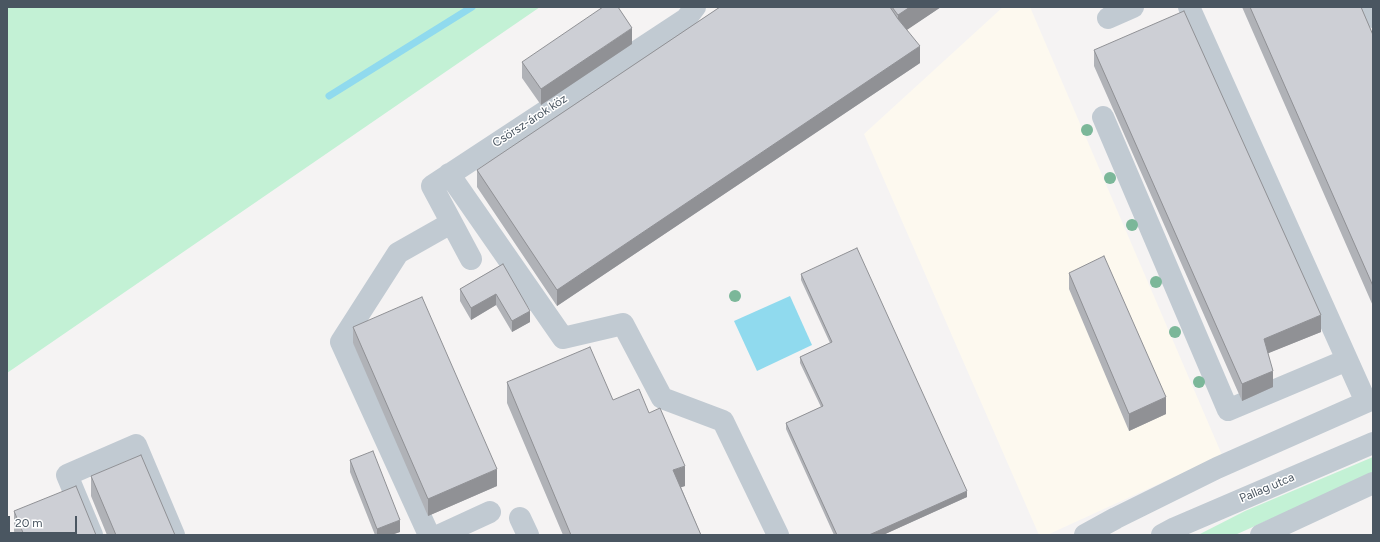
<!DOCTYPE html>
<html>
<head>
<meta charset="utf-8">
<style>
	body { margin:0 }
	#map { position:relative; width:1380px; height:542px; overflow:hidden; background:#f5f3f3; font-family:Figtree,sans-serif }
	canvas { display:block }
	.frame { position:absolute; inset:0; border:8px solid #4a5661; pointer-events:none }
	.scale { position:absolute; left:8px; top:516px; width:69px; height:18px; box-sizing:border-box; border:2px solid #4a5661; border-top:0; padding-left:5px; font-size:12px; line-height:14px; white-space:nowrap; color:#4a5661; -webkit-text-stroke:3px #fff; paint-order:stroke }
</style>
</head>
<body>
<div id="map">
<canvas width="1380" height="542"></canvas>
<div class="frame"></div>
<div class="scale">20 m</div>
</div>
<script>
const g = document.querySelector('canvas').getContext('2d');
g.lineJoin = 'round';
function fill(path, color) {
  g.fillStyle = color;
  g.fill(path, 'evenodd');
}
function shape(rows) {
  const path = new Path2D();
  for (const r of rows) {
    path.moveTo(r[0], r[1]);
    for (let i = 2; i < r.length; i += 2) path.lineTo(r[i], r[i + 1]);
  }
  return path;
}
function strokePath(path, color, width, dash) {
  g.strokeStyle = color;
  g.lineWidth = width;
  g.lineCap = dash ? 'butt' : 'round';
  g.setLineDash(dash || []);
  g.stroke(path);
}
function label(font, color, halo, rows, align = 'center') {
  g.font = font + ' Figtree,sans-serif';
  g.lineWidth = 3;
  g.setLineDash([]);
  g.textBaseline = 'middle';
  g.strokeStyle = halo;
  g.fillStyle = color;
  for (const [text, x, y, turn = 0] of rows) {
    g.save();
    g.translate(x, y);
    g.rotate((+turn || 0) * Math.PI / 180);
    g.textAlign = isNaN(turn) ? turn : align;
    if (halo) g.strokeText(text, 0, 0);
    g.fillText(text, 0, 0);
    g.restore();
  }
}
fill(shape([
	[1003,7,1030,7,1222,455,1047,535,1039,535,864,134]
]), '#fdf9ef');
fill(shape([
	[7,7,540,7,7,373],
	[1373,457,1373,473,1235,535,1198,535,1245,511]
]), '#c3f1d5');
fill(shape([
	[790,296,812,345,757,371,734,321]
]), '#90daee');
strokePath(shape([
	[329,96,472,7]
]), '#90daee', 7);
strokePath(shape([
	[1189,7,1366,402],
	[1369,7,1373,17],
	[1108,18,1133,7],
	[1103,117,1228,410,1347,360],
	[449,174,563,338,623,324,662,398,723,421,778,535],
	[471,259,432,186,686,19,695,7],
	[520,518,528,535],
	[92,535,67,475,136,445,174,535],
	[429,535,341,342,398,253,451,223],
	[440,535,490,512],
	[1085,535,1116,518,1217,468,1373,399],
	[1162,535,1175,528,1373,443],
	[1261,535,1373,483]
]), '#c1cad2', 22);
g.fillStyle = '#7bb799';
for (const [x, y] of [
	[1087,130],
	[1110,178],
	[1132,225],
	[1156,282],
	[735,296],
	[1175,332],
	[1199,382]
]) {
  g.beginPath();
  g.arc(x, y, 6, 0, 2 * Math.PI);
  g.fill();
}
fill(shape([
	[720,7,941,7,906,30,920,63,557,306,477,187,477,170],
	[1242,7,1361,7,1373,35,1373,306],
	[632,44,541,105,522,78,522,62],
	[1094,50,1321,332,1268,353,1273,387,1242,401,1094,66],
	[503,264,530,322,512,332,496,305,471,320,460,301,460,289],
	[1069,273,1166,414,1129,431,1069,289],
	[801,274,967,497,883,535,834,535,786,429,786,423,821,407,800,363,800,357,830,343,801,280],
	[353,327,497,486,428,516,353,343],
	[507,382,613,400,649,413,685,486,681,487,701,535,563,535,507,403],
	[350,460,400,532,391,535,375,535,350,472],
	[91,476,175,535,107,535,91,496],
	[14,511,96,535,15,535,14,531]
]), '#b0b2b7');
fill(shape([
	[910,7,941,7,898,36,898,15],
	[632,28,632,44,541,105,541,89],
	[920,46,920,63,557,306,557,290],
	[496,294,496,305,471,320,471,308],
	[530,311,530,322,512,332,512,321],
	[1321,315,1321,332,1264,355,1264,339],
	[1273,371,1273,387,1242,401,1242,384],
	[1166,397,1166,414,1129,431,1129,414],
	[685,466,685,486,673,490,673,470],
	[497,469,497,486,428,516,428,499],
	[967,491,967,497,883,535,869,535],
	[400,520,400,532,391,535,377,535,377,529]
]), '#909195');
const building = shape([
	[603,7,618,7,632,28,541,89,522,62,603,7],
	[720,7,890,7,898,19,920,46,557,290,477,170,720,7],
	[892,7,910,7,898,15,892,7],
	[1250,7,1361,7,1373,35,1373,286,1250,7],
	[1184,11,1321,315,1264,339,1273,371,1242,384,1094,50,1184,11],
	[857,248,967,491,869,535,837,535,786,423,823,406,800,357,832,342,801,274,857,248],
	[1104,256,1166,397,1129,414,1069,273,1104,256],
	[503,264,530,311,512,321,496,294,471,308,460,289,503,264],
	[422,297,497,469,428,499,353,327,422,297],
	[590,347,613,400,639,389,649,413,660,408,685,466,673,470,701,535,571,535,507,382,590,347],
	[373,451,400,520,377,529,350,460,373,451],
	[141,455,175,535,116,535,91,476,141,455],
	[76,486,96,535,24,535,14,511,76,486]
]);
fill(building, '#cdcfd5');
strokePath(building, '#909195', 1);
label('12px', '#4a5661', '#fff', [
	["Csörsz-árok köz",530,121,-33],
	["Pallag utca",1267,488,-23]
]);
</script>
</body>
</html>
